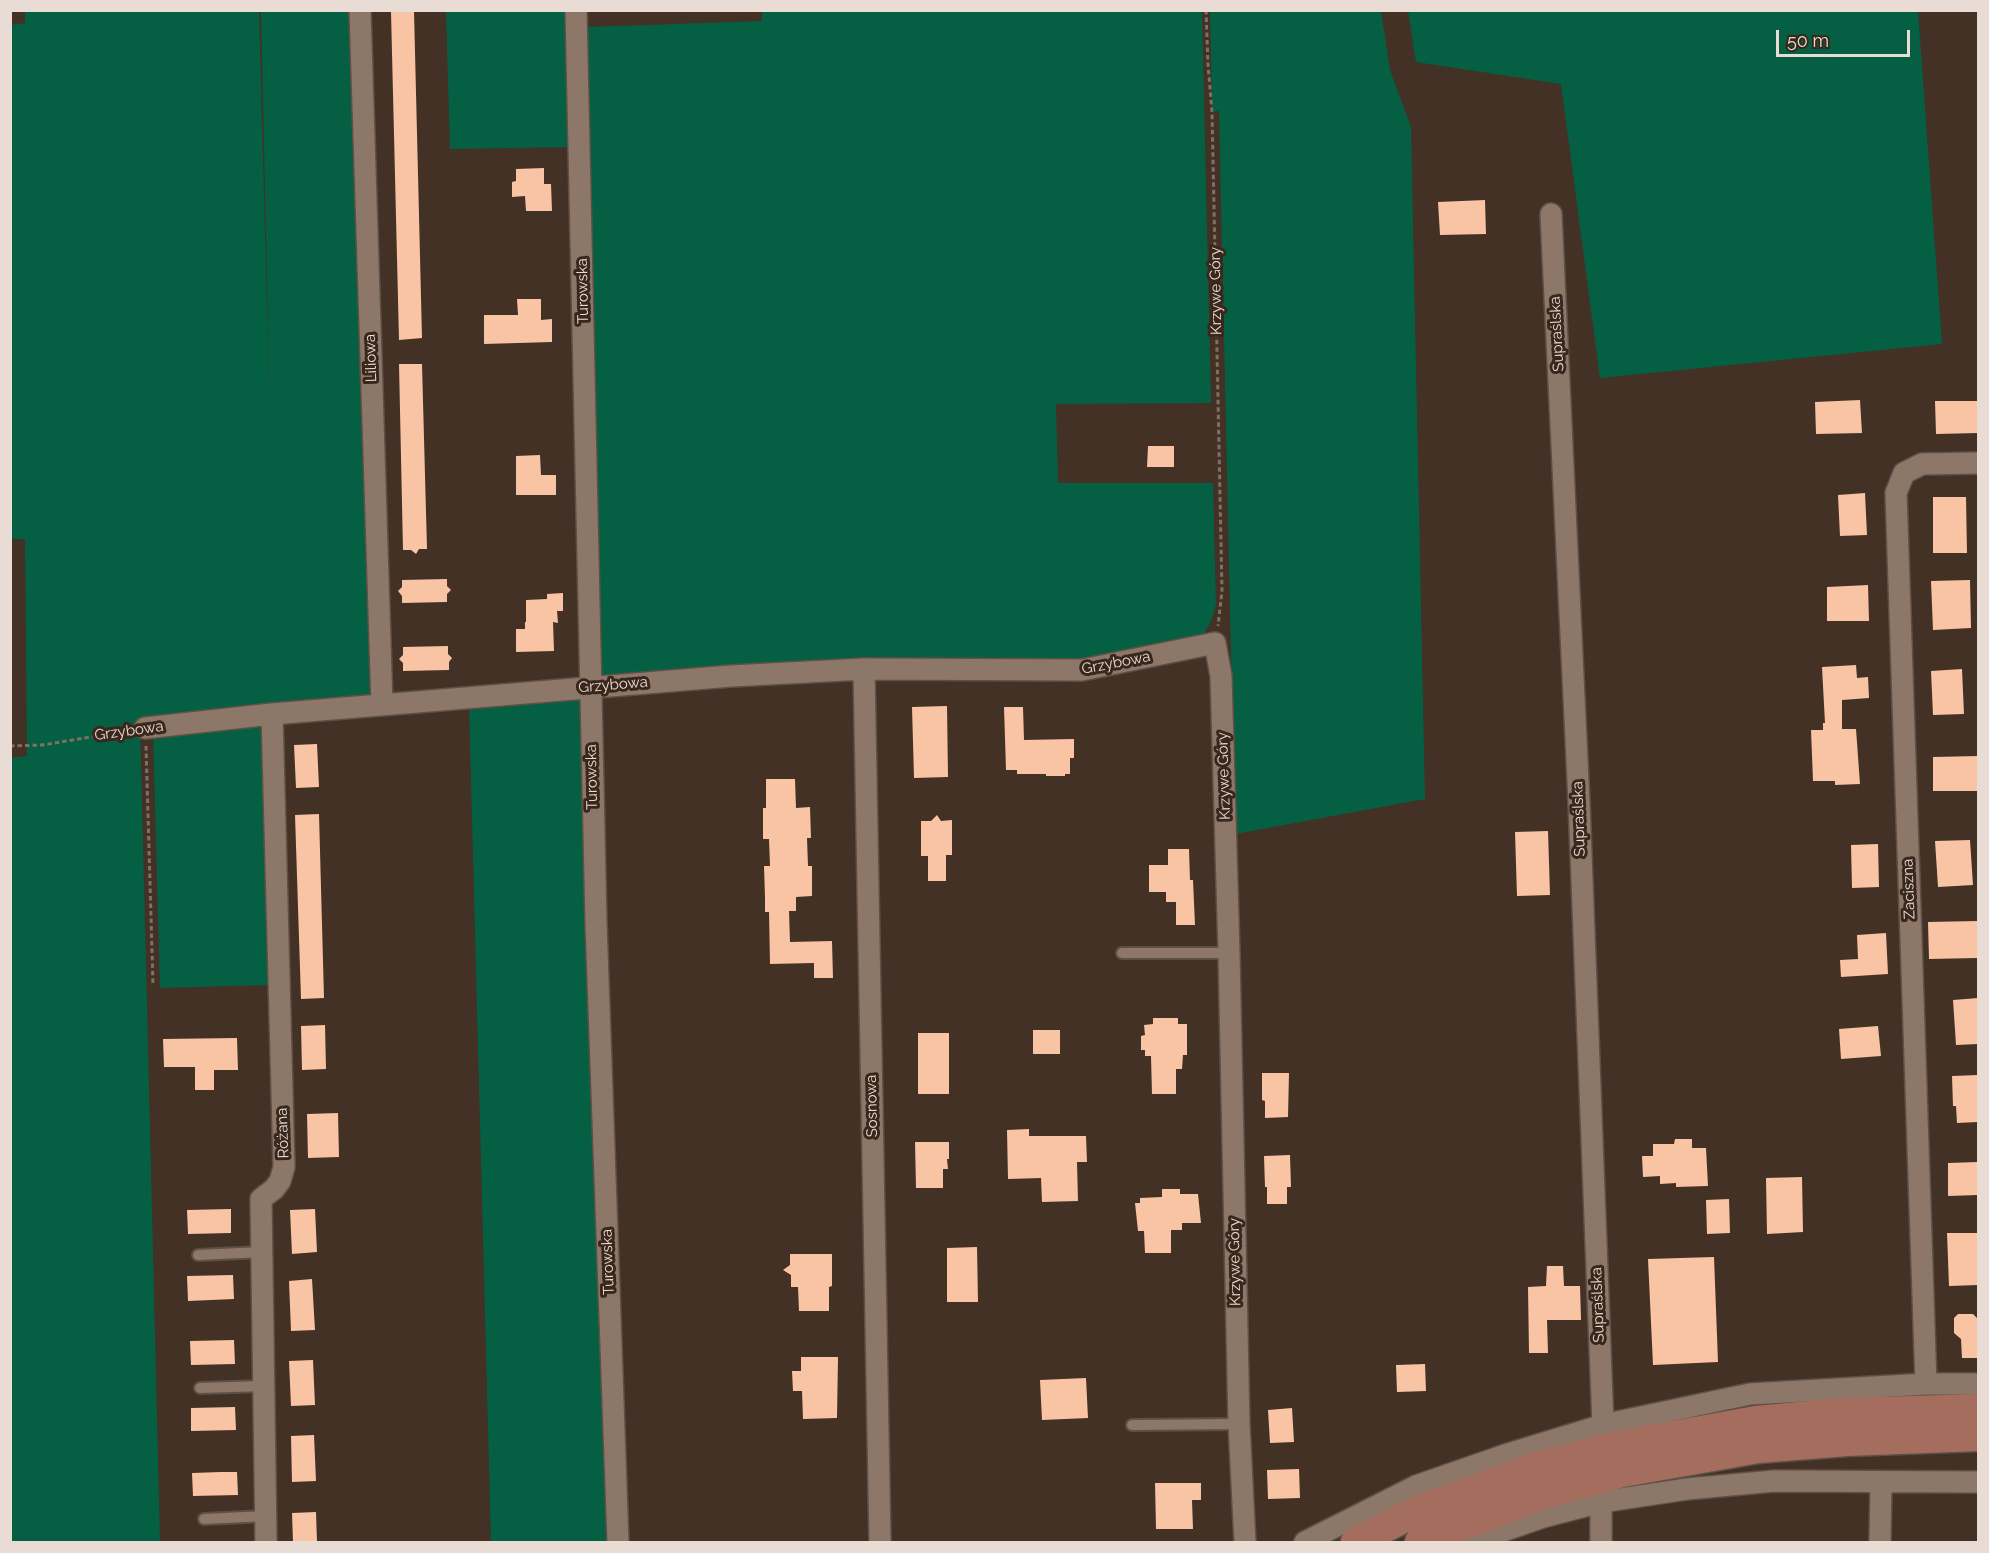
<!DOCTYPE html>
<html>
<head>
<meta charset="utf-8">
<style>
	body { margin:0 }
	#map { position:relative; width:1989px; height:1553px; overflow:hidden; background:#443125; font-family:Raleway,sans-serif }
	canvas { display:block }
	.frame { position:absolute; inset:0; border:12px solid #e9dcd5; pointer-events:none }
	.scale { position:absolute; left:1776px; top:30px; width:134px; height:27px; box-sizing:border-box; border:3px solid #e9dcd5; border-top:0; padding-left:8px; font-size:18px; line-height:21px; white-space:nowrap; color:#e9dcd5; -webkit-text-stroke:4px #3a271c; paint-order:stroke }
</style>
</head>
<body>
<div id="map">
<canvas width="1989" height="1553"></canvas>
<div class="frame"></div>
<div class="scale">50 m</div>
</div>
<script>
const g = document.querySelector('canvas').getContext('2d');
g.lineJoin = 'round';
function fill(path, color) {
  g.fillStyle = color;
  g.fill(path, 'evenodd');
}
function shape(rows) {
  const path = new Path2D();
  for (const r of rows) {
    path.moveTo(r[0], r[1]);
    for (let i = 2; i < r.length; i += 2) path.lineTo(r[i], r[i + 1]);
  }
  return path;
}
function strokePath(path, color, width, dash) {
  g.strokeStyle = color;
  g.lineWidth = width;
  g.lineCap = dash ? 'butt' : 'round';
  g.setLineDash(dash || []);
  g.stroke(path);
}
function label(font, color, halo, rows, align = 'center') {
  g.font = font + ' Raleway,sans-serif';
  g.lineWidth = 6;
  g.setLineDash([]);
  g.textBaseline = 'middle';
  g.strokeStyle = halo;
  g.fillStyle = color;
  for (const [text, x, y, turn = 0] of rows) {
    g.save();
    g.translate(x, y);
    g.rotate((+turn || 0) * Math.PI / 180);
    g.textAlign = isNaN(turn) ? turn : align;
    if (halo) g.strokeText(text, 0, 0);
    g.fillText(text, 0, 0);
    g.restore();
  }
}
fill(shape([
	[762,10,1202,11,1211,403,1056,404,1058,483,1213,483,1216,604,1212,619,1203,636,1102,660,602,675,587,27,762,21],
	[25,11,259,11,270,416,261,11,353,11,370,695,276,702,140,718,160,1542,11,1542,10,758,27,756,25,539,10,539,11,25,25,23],
	[446,11,565,11,568,147,450,149],
	[1210,11,1381,11,1390,70,1411,127,1425,799,1235,834,1219,111,1212,112],
	[1408,11,1918,11,1942,344,1600,378,1561,84,1416,62],
	[585,694,606,1542,491,1542,469,704],
	[263,722,270,985,160,988,153,732]
]), '#055f43');
fill(shape([
	[400,10,414,11,422,338,399,340,391,12],
	[544,168,544,184,551,184,552,211,526,211,525,196,512,197,512,182,516,181,516,169],
	[1485,200,1486,234,1440,235,1438,202],
	[517,299,541,299,541,320,552,319,552,342,484,344,484,315,518,315],
	[399,364,422,364,427,549,419,549,416,554,411,550,403,550],
	[1860,400,1862,433,1816,434,1815,402],
	[1935,401,1978,401,1978,433,1936,434],
	[1148,446,1174,446,1174,467,1147,467],
	[540,455,541,475,556,475,556,495,516,495,516,456],
	[1865,493,1867,535,1840,536,1838,495],
	[1933,497,1966,497,1967,553,1933,553],
	[447,579,447,586,451,590,447,594,447,602,402,603,402,596,398,591,402,587,402,580],
	[1970,580,1971,628,1933,630,1931,581],
	[1868,585,1869,621,1827,621,1827,587],
	[563,593,563,611,557,611,558,623,553,622,554,651,516,652,516,629,525,629,525,622,526,622,526,600,547,599,547,594],
	[448,646,448,654,452,658,449,662,449,670,403,671,403,663,399,659,403,655,403,647],
	[1856,665,1857,678,1868,677,1869,698,1842,700,1842,729,1856,729,1860,784,1835,785,1835,781,1813,781,1811,730,1823,730,1823,723,1825,723,1822,667],
	[1962,669,1964,714,1933,715,1931,671],
	[947,706,948,777,914,778,912,707],
	[1004,707,1023,707,1024,740,1074,739,1074,758,1070,758,1070,774,1065,774,1065,776,1046,776,1046,774,1017,774,1017,770,1006,770],
	[317,744,319,787,296,788,294,745],
	[1978,756,1978,791,1933,791,1933,757],
	[766,779,795,779,796,808,810,807,811,838,807,838,808,866,812,866,812,896,796,897,796,911,789,911,790,942,832,941,833,978,814,978,814,963,770,964,769,912,765,912,765,897,764,866,770,866,769,839,763,839,763,808,766,808],
	[319,814,324,998,301,999,295,815],
	[937,815,941,821,952,820,952,855,946,855,946,881,928,881,928,856,921,856,921,821,931,821],
	[1548,831,1550,895,1517,896,1515,832],
	[1970,840,1973,885,1938,887,1935,841],
	[1878,844,1879,887,1852,888,1851,845],
	[1168,849,1189,849,1190,880,1193,880,1195,925,1176,925,1176,902,1166,902,1166,892,1149,892,1149,865,1168,865],
	[1978,921,1978,958,1929,959,1928,922],
	[1886,933,1888,974,1841,977,1840,960,1858,959,1857,935],
	[1978,998,1978,1044,1956,1045,1953,1000],
	[1153,1018,1178,1018,1178,1024,1187,1024,1187,1055,1183,1055,1182,1069,1176,1069,1176,1094,1152,1094,1151,1056,1145,1056,1145,1050,1141,1050,1141,1036,1145,1035,1144,1025,1153,1024],
	[325,1025,326,1069,302,1070,301,1026],
	[1878,1026,1881,1056,1841,1059,1839,1029],
	[1033,1030,1060,1030,1060,1054,1033,1054],
	[918,1033,949,1033,949,1094,918,1094],
	[237,1038,238,1070,214,1070,214,1090,195,1090,195,1067,164,1067,163,1039],
	[1262,1073,1289,1073,1288,1117,1265,1118,1265,1101,1262,1100],
	[1978,1075,1978,1122,1957,1123,1956,1106,1953,1106,1952,1076],
	[338,1113,339,1157,308,1158,307,1114],
	[1029,1129,1029,1136,1086,1136,1087,1162,1077,1162,1078,1201,1042,1202,1041,1178,1008,1179,1007,1130],
	[1675,1139,1692,1139,1692,1148,1706,1148,1708,1186,1676,1187,1676,1183,1660,1184,1660,1176,1643,1177,1642,1156,1653,1156,1653,1144,1674,1144],
	[915,1142,949,1142,949,1159,947,1159,948,1169,943,1169,943,1188,916,1188],
	[1290,1155,1291,1187,1287,1187,1287,1204,1267,1204,1267,1187,1265,1187,1264,1156],
	[1978,1162,1978,1195,1948,1196,1948,1163],
	[1802,1177,1803,1232,1767,1234,1766,1178],
	[1162,1189,1180,1189,1180,1194,1198,1194,1201,1223,1182,1223,1182,1230,1171,1230,1171,1253,1145,1253,1144,1231,1138,1231,1135,1203,1140,1203,1140,1198,1162,1197],
	[1729,1199,1730,1233,1707,1234,1706,1200],
	[231,1209,231,1233,188,1234,187,1210],
	[315,1209,317,1252,292,1254,290,1210],
	[1947,1233,1978,1233,1978,1285,1949,1286],
	[977,1247,978,1302,947,1302,947,1248],
	[790,1254,832,1254,832,1286,829,1287,829,1311,799,1311,798,1287,791,1287,791,1275,783,1270,790,1265],
	[1714,1257,1718,1362,1653,1365,1648,1259],
	[1547,1266,1563,1266,1564,1286,1580,1286,1581,1320,1547,1320,1548,1353,1529,1353,1528,1287,1546,1286],
	[233,1275,234,1299,188,1301,187,1276],
	[312,1279,315,1330,291,1331,289,1281],
	[1958,1314,1973,1314,1978,1319,1978,1358,1962,1358,1961,1339,1954,1333,1954,1318],
	[234,1340,235,1364,191,1365,190,1341],
	[801,1357,838,1357,837,1418,803,1419,802,1391,793,1391,792,1371,801,1371],
	[313,1360,315,1405,291,1406,289,1361],
	[1425,1364,1426,1391,1397,1392,1396,1365],
	[1086,1378,1088,1418,1042,1420,1040,1380],
	[235,1407,236,1430,191,1431,191,1408],
	[1292,1408,1294,1442,1270,1443,1268,1410],
	[314,1435,316,1481,292,1482,291,1436],
	[1299,1469,1300,1498,1268,1499,1267,1470],
	[221,1472,237,1472,238,1495,193,1496,192,1473],
	[1155,1483,1201,1483,1201,1500,1192,1500,1193,1529,1156,1529],
	[316,1512,317,1542,293,1542,292,1513]
]), '#f9c4a3');
const lane = shape([
	[1122,953,1229,953],
	[198,1255,262,1252],
	[200,1388,264,1386],
	[1132,1425,1239,1424],
	[204,1519,266,1516]
]);
const street = shape([
	[360,10,382,705],
	[576,10,596,923,618,1542],
	[1551,214,1579,802,1603,1425],
	[864,669,880,1542],
	[145,728,272,714,731,676,864,669,1082,670,1215,643,1221,676,1229,953,1239,1424,1245,1542],
	[1926,1384,1896,493,1904,473,1922,464,1978,463],
	[266,1542,261,1199,274,1189,280,1181,284,1167,272,714],
	[1305,1542,1416,1486,1508,1454,1603,1425,1750,1394,1926,1384,1978,1384],
	[1471,1542,1543,1517,1601,1502,1687,1489,1774,1481,1978,1482],
	[1601,1542,1601,1502],
	[1880,1542,1881,1483]
]);
const secondary = shape([
	[1356,1542,1417,1511,1537,1467,1613,1447,1756,1421,1843,1413,1978,1409],
	[1420,1542,1542,1494,1623,1472,1758,1448,1847,1441,1978,1436]
]);
strokePath(lane, '#5f5046', 14);
strokePath(street, '#5f5046', 24);
strokePath(secondary, '#5f5046', 33);
strokePath(shape([
	[1206,10,1208,65,1212,112,1222,591,1218,626],
	[10,746,42,745,128,731],
	[146,746,153,985]
]), '#7f6f64', 3, [4.5, 3]);
strokePath(lane, '#8d7769', 10);
strokePath(street, '#8d7769', 21);
strokePath(secondary, '#a56d5e', 30);
label('15px', '#e9dcd5', '#3a271c', [
	["Turowska",583,291,-91],
	["Krzywe Góry",1216,291,-91],
	["Supraślska",1557,334,-93],
	["Liliowa",371,358,-92],
	["Grzybowa",1116,663,-11],
	["Grzybowa",613,685,-5],
	["Grzybowa",129,731,-8],
	["Krzywe Góry",1224,776,-92],
	["Turowska",592,777,-91],
	["Supraślska",1579,819,-92],
	["Zaciszna",1909,889,-92],
	["Sosnowa",872,1106,-91],
	["Różana",283,1133,-92],
	["Turowska",608,1262,-92],
	["Krzywe Góry",1235,1262,-91],
	["Supraślska",1598,1305,-92]
]);
</script>
</body>
</html>
